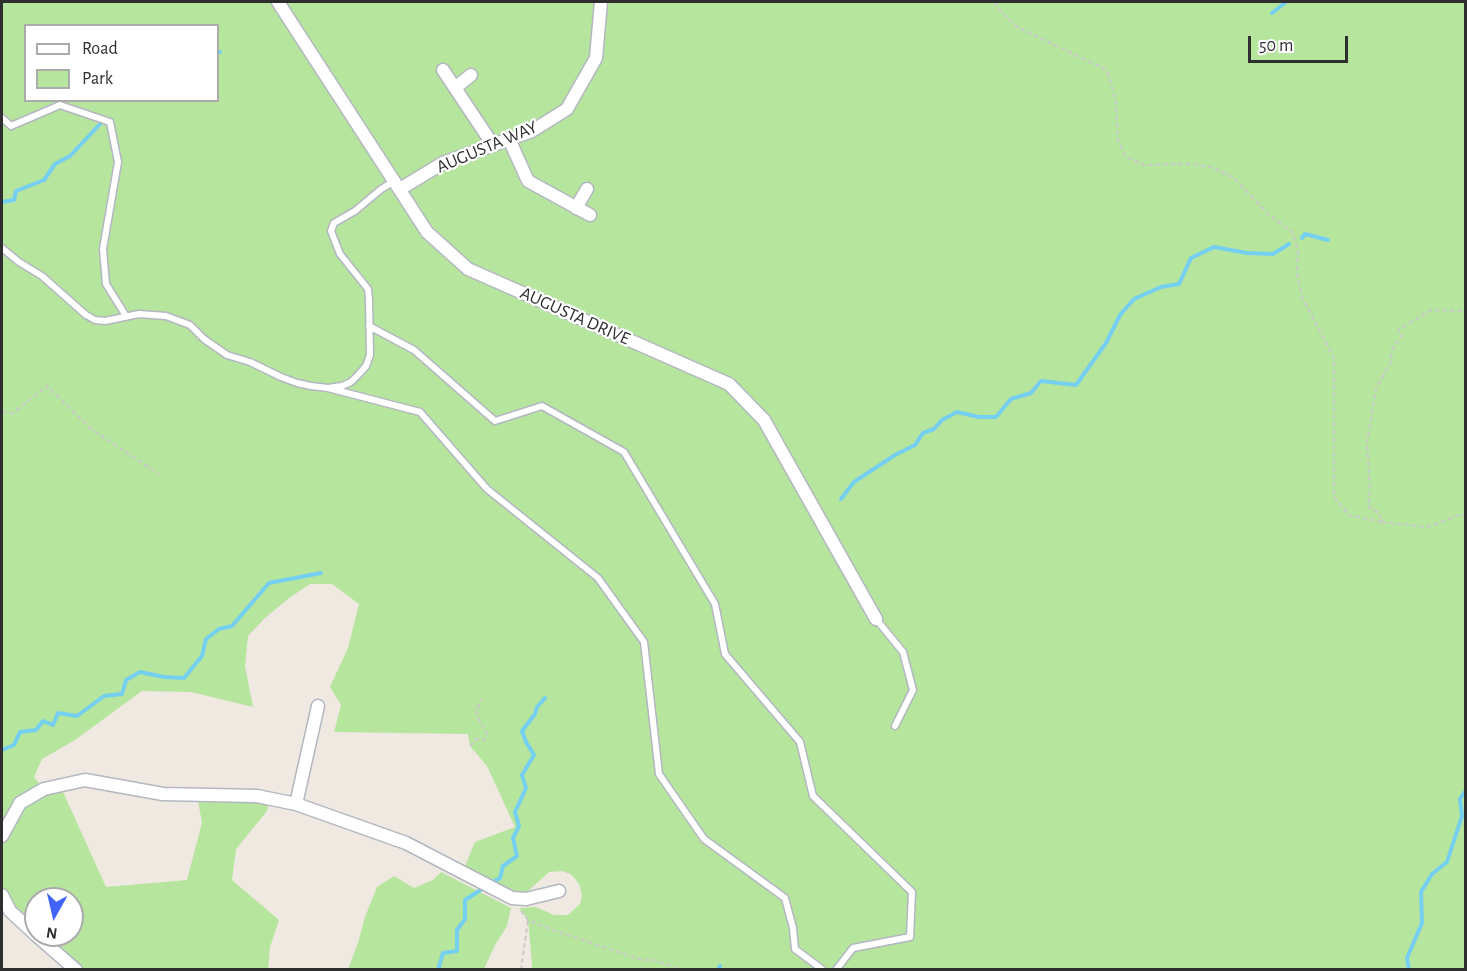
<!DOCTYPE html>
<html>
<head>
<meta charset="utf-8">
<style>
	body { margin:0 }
	#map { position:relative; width:1467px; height:971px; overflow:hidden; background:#efe9e1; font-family:"Alegreya Sans",sans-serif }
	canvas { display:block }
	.frame { position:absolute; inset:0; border:3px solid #2e2e2e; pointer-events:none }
	.legend { position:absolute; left:24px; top:24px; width:195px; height:78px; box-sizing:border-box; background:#fff; border:2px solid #ababab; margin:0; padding:8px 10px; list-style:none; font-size:18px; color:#2e2e2e }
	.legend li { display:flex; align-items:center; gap:12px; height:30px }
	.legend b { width:30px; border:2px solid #ababab }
	.north { position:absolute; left:24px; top:887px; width:60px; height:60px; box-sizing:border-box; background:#fff; border:2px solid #ababab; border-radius:50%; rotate:188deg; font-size:16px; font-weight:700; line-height:24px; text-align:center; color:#2e2e2e }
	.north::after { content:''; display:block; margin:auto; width:21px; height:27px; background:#4264fb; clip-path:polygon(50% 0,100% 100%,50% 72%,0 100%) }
	.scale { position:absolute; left:1248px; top:36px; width:100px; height:27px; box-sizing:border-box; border:3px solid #2e2e2e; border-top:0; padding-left:8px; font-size:18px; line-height:21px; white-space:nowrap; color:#2e2e2e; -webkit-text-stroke:4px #fff; paint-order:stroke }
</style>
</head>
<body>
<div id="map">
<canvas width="1467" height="971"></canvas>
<div class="frame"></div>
<ul class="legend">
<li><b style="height:8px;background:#fff"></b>Road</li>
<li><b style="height:16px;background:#b6e59e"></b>Park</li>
</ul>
<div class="north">N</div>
<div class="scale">50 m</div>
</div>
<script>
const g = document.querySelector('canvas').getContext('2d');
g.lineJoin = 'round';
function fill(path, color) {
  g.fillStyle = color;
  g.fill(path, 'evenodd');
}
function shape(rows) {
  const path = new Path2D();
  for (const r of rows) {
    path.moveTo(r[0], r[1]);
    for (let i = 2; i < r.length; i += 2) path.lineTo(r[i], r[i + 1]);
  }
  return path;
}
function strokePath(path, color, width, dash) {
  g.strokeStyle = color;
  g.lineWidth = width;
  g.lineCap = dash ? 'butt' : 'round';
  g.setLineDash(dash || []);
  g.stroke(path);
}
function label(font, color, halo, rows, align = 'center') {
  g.font = font + ' "Alegreya Sans",sans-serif';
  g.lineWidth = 4.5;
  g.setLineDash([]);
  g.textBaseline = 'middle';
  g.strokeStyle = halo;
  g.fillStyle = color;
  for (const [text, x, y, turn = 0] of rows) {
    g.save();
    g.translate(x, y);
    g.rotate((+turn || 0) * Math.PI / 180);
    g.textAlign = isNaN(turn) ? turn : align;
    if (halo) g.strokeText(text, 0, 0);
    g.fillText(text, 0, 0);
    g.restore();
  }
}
fill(shape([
	[2,2,1465,2,1465,969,531,969,532,964,528,920,519,908,536,907,554,915,568,915,580,904,582,895,579,884,572,875,563,871,549,872,527,892,518,893,509,890,465,866,475,842,515,827,487,766,470,746,468,734,334,732,341,705,330,687,348,648,359,604,332,584,310,584,289,598,265,618,248,636,245,666,253,707,191,692,142,691,75,740,42,759,34,777,44,789,63,792,106,887,187,880,202,823,197,795,269,798,267,811,236,849,232,880,279,920,270,947,268,969,77,969,37,935,72,935,72,899,36,899,36,934,2,895],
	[26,26,218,26,218,100,26,100],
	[441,872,511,908,507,926,495,945,484,969,348,969,358,943,365,917,377,887,394,876,414,888,433,880]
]), '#b6e59e');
strokePath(shape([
	[1272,13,1286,2],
	[218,52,220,52],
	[2,202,14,200,16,191,44,180,55,164,70,156,101,123],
	[1302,238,1305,234,1328,240],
	[841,499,854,482,895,455,915,445,923,433,934,429,942,420,957,412,979,417,996,417,1011,399,1031,393,1041,381,1076,385,1106,343,1120,315,1134,299,1161,287,1179,284,1191,258,1214,247,1247,253,1273,254,1289,244],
	[2,750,14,745,20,732,36,730,43,721,53,725,58,713,77,716,104,696,122,694,126,680,140,672,164,677,184,678,202,656,206,639,219,629,232,626,269,583,321,573],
	[491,883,500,878,503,866,517,856,513,838,519,826,515,812,526,788,522,775,534,755,526,742,522,731,535,714,537,707,545,698],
	[438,970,443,953,457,951,457,930,465,919,465,900,485,887],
	[718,970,720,966],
	[1409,970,1407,958,1422,923,1421,892,1432,874,1447,862,1462,816,1460,799,1466,790]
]), '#75cff0', 4);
const service = shape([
	[2,118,11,126,60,105,110,122,118,162,103,249,106,284,126,316],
	[2,248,19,262,42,276,86,315,95,320,105,321,139,314,166,316,190,325,204,339,227,355,250,362,281,377,297,383,311,386,328,388,342,386,351,382,359,374,366,366,370,355,369,299,368,289,340,254,331,231,334,223,355,211,380,190,394,181],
	[369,326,414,350,495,421,542,406,624,452,715,604,725,654,800,742,813,796,912,892,910,937,853,948,836,970],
	[328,388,420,412,487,489,598,578,644,642,659,774,704,839,785,898,793,928,795,949,823,970],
	[876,619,903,652,913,690,895,726]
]);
const minor = shape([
	[278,2,427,232,468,269,729,384,764,420,876,619],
	[443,70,493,145],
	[455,88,471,75],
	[509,139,528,181,590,215],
	[400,189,443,163,532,131,567,109,596,58,601,2],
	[576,208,587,189],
	[296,804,318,706],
	[2,836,20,803,44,789,85,780,163,794,257,796,296,804,406,843,512,898,526,899,559,891],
	[2,895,10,911,36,935],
	[36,935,76,970]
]);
strokePath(service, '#b4b7c1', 9);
strokePath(minor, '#b4b7c1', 15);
strokePath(shape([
	[995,2,1000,10,1015,26,1107,70,1116,102,1118,141,1126,157,1144,165,1191,164,1211,167,1234,178,1268,214,1292,232,1298,251,1297,273,1302,297,1334,358,1334,497,1349,515,1382,522,1379,513,1368,506,1370,489,1367,443,1376,389,1391,361,1392,349,1402,336,1398,330,1431,310,1466,311],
	[2,412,13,413,47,386,91,429,159,474],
	[1382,522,1427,527,1459,515,1466,515],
	[470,746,477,739,484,740,487,734,478,718,476,710,482,699],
	[521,911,528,920,553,930,642,960,655,960,681,970],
	[521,970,528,920]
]), '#c9c9c9', 2, [4.5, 3]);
strokePath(service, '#fff', 6);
strokePath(minor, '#fff', 12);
label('18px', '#2e2e2e', '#fff', [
	["AUGUSTA WAY",487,147,-23],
	["AUGUSTA DRIVE",575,316,24]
]);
</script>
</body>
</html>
